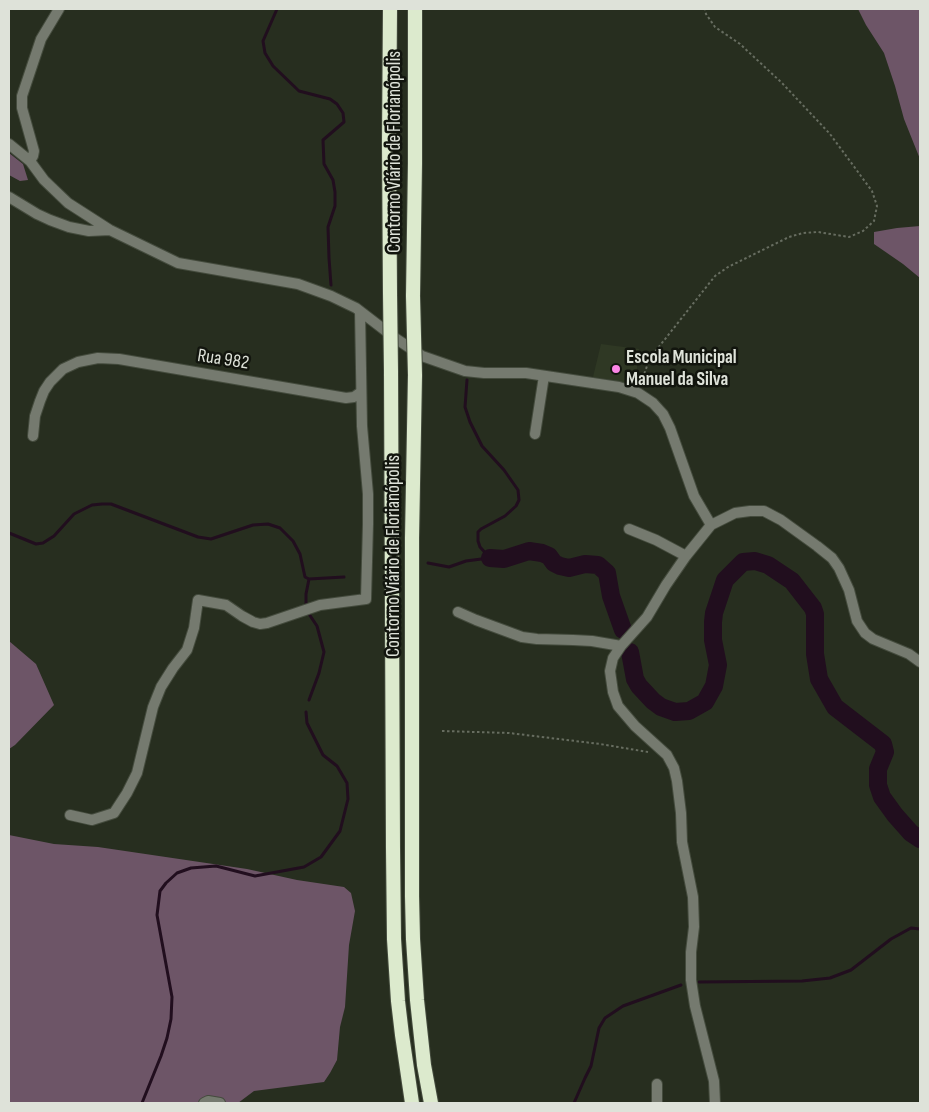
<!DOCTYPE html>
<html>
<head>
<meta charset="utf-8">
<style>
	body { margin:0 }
	#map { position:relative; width:929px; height:1112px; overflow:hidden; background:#272e1f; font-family:"Sofia Sans Condensed",sans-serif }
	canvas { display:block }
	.frame { position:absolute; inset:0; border:10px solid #dee2d9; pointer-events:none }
</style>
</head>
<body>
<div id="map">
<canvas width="929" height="1112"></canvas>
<div class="frame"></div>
</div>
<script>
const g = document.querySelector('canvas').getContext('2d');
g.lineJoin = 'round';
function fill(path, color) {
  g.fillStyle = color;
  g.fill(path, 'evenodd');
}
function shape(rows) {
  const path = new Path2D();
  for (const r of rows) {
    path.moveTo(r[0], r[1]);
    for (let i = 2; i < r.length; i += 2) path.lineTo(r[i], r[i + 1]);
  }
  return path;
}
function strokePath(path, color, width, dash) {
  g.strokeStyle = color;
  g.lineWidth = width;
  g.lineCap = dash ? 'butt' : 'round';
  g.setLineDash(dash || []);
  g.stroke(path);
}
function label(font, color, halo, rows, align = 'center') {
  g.font = font + ' "Sofia Sans Condensed",sans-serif';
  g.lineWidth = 5;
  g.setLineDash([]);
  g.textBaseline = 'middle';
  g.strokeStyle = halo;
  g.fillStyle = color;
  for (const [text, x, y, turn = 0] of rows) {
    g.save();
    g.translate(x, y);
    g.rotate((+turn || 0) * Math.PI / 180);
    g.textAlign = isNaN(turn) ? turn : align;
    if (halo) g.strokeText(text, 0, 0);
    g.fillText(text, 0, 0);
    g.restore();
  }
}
fill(shape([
	[601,344,639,349,635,387,612,380,593,377]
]), '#2f3824');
fill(shape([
	[858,9,920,9,920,159,904,119,895,86,884,53,866,25],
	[9,153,23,164,28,180,20,181,9,175],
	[920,226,920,278,903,264,874,244,874,232,897,228],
	[9,641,36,664,54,705,15,745,9,749],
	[9,835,54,844,98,847,247,869,297,880,344,887,351,893,355,911,349,945,345,1007,340,1027,337,1060,330,1073,324,1082,254,1091,238,1103,9,1103]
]), '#6d5567');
strokePath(shape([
	[277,9,263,41,265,53,273,66,299,91,330,99,337,104,343,113,344,122,323,140,324,164,333,180,335,192,335,206,328,227,329,258,331,285],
	[467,380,465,407,470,422,482,446,504,470,518,490,519,500,516,506,505,516,481,529,478,532,478,541,480,547,490,558],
	[9,533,36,544,43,543,54,536,74,514,92,505,102,504,111,504,198,537,211,539,253,525,268,524,280,528,293,541,300,554,305,577,309,579,344,577],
	[428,563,449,567,466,561,489,558],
	[306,604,306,594,309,579],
	[309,700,319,673,324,652,317,626,309,614],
	[699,982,802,981,830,978,851,970,891,939,911,928,920,929],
	[142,1103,161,1056,167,1038,171,1019,172,997,157,915,160,891,166,883,177,873,191,868,216,866,255,876,304,867,321,857,340,831,348,799,347,783,337,766,323,755,307,723,306,712],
	[574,1103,585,1078,591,1066,599,1028,605,1018,623,1006,681,985]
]), '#210e1e', 3);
strokePath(shape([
	[490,558,504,559,529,551,542,553,549,556,554,563,560,566,569,568,585,564,598,565,607,573,611,596,623,630],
	[630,652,635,679,639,686,653,701,661,707,675,712,689,711,705,702,714,686,718,665,713,640,713,622,714,613,725,580,743,562,755,561,768,565,792,581,813,608,815,614,815,654,819,679,835,707,883,744,885,752,878,769,878,785,882,797,895,815,911,833,920,839]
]), '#210e1e', 18);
const minor = shape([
	[9,144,30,161,44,180,68,203,110,230,178,263,298,284,331,296,356,308,395,338,422,356,465,371,484,373,526,373,619,387,638,393,653,403,663,414,670,428,694,496,711,525],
	[30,161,33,156,34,151,22,108,22,96,41,39,59,9],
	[9,197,37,214,50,220,69,227,89,231,110,230],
	[535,434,544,376],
	[33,436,35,416,40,401,44,391,50,382,63,369,78,362,98,358,119,359,346,398,354,397,361,392],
	[629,529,656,540,686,556],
	[458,612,476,620,522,637,537,639,573,640,592,641,621,646],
	[70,815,92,820,114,813,127,793,137,773,153,707,161,687,173,668,187,650,194,628,198,600,226,605,242,616,253,622,260,624,267,623,320,605,366,599,368,524,368,494,362,426,360,311],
	[204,1103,208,1101,220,1103],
	[657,1103,657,1084],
	[715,1103,714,1081,695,1006,691,980,691,952,694,927,693,897,682,842,681,813,677,781,674,768,667,755,635,726,618,706,613,692,610,671,613,658,621,646,647,617,666,585,686,556,711,525,735,513,750,511,764,511,781,520,817,546,832,558,839,568,849,590,857,621,865,633,873,639,909,654,920,662]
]);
const highway = shape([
	[390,9,389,143,390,293],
	[413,296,415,163,415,9],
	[391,371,393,848,394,939,398,1001,402,1035,412,1103],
	[415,375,412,538,412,896,413,939,417,1000,424,1065,431,1103]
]);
strokePath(minor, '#444b3d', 12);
strokePath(highway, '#444b3d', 16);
strokePath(shape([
	[641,383,647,366,654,353,715,276,728,267,789,237,803,233,818,232,849,237,863,231,874,221,877,206,872,191,830,134,782,83,740,44,715,27,706,14,705,9],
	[442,731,509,733,600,744,648,752]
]), '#676d60', 2, [2.5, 2.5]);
strokePath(minor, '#757a6f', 10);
strokePath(highway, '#dceacd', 14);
const highwayBridge = shape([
	[390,293,391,371],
	[413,296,415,375]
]);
strokePath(highwayBridge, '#444b3d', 16, []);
strokePath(highwayBridge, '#dceacd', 14);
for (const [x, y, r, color] of [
	[616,369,5,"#fb86e5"]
]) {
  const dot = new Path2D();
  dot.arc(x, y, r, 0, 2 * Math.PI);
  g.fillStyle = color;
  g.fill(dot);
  strokePath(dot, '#12150e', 2);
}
label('19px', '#dee2d9', '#12150e', [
	["Contorno Viário de Florianópolis",395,152,-90],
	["Rua 982",223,360,9],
	["Contorno Viário de Florianópolis",394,556,-90]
]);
label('bold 19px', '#dee2d9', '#12150e', [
	["Escola Municipal",626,358],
	["Manuel da Silva",626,380]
], 'left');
</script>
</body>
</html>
